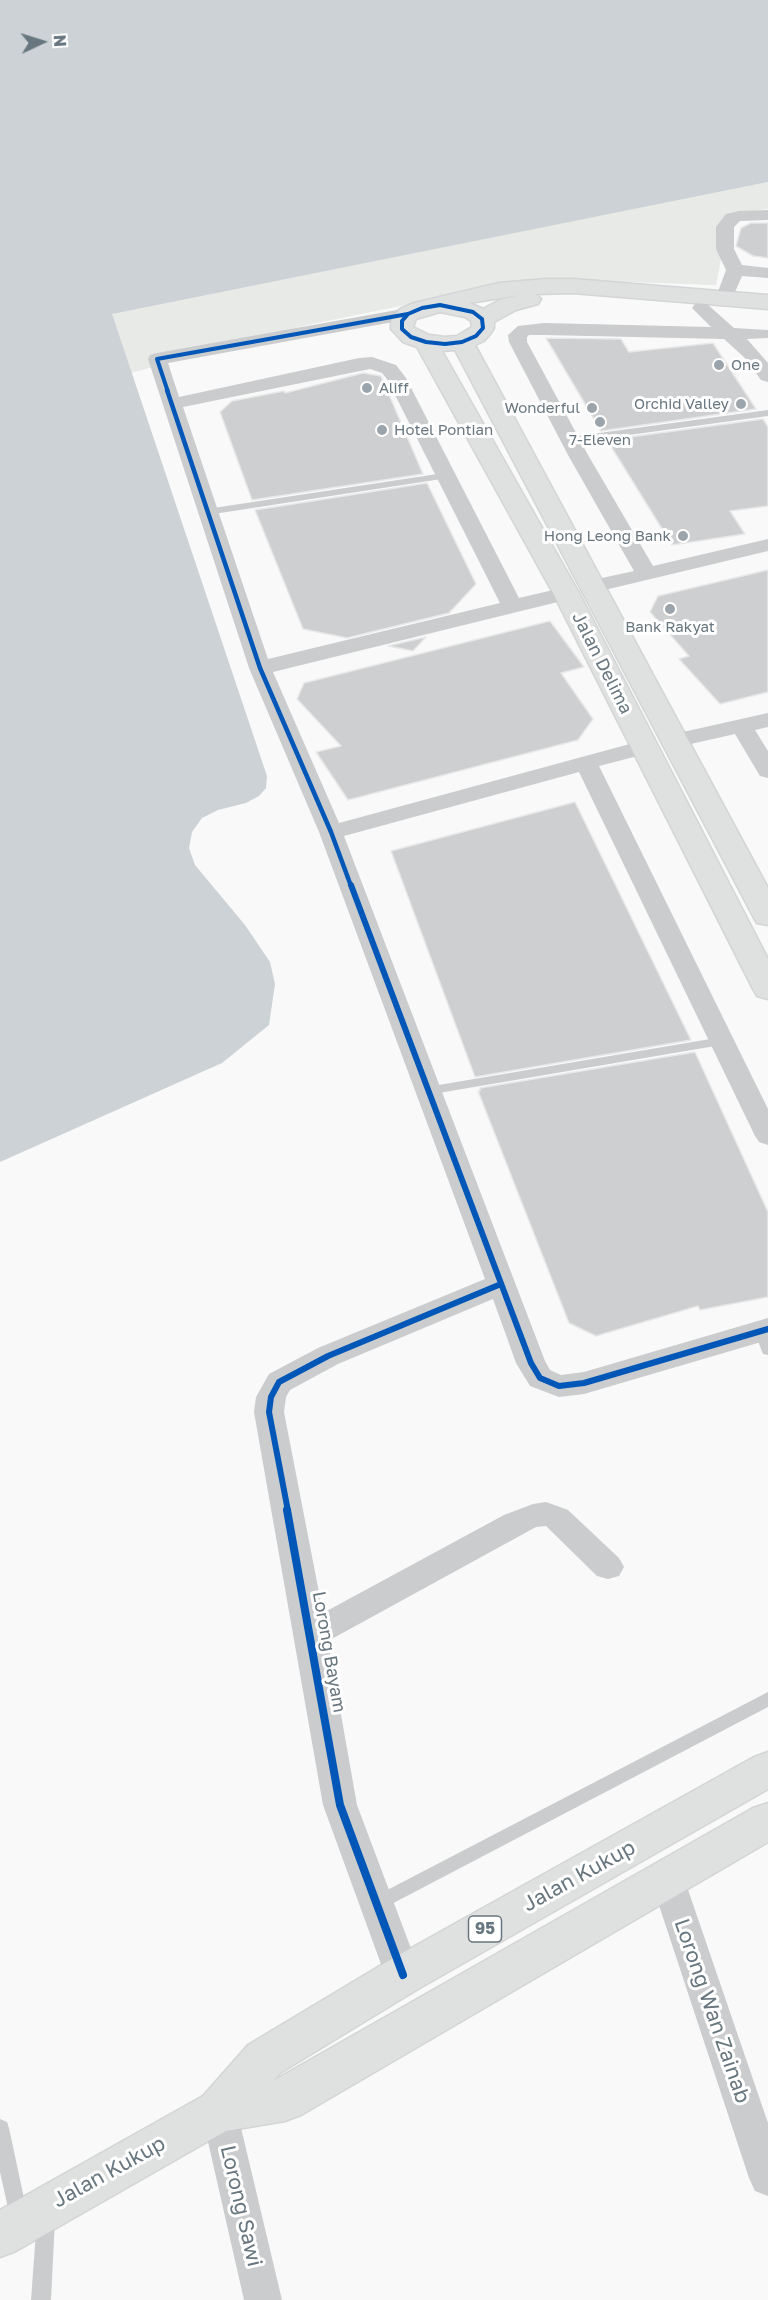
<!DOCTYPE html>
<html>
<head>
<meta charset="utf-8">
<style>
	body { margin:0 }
	#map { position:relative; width:768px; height:2300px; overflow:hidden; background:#f9f9f9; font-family:"Golos Text",sans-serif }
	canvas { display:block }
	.north { position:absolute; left:12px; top:12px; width:60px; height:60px; -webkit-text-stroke:4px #fff; paint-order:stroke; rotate:86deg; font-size:16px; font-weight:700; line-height:24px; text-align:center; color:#68767f }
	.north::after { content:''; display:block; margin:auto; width:21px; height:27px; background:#68767f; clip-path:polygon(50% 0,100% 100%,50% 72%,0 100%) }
</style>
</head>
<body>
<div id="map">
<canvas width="768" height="2300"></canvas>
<div class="north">N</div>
</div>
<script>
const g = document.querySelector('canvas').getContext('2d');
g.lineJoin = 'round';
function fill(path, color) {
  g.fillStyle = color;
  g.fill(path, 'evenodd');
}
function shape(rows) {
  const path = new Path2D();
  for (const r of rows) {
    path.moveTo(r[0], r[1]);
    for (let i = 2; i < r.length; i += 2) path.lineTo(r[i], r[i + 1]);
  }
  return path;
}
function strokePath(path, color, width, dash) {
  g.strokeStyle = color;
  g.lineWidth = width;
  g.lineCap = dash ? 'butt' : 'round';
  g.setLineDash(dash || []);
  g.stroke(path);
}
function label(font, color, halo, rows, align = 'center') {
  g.font = font + ' "Golos Text",sans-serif';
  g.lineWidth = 6;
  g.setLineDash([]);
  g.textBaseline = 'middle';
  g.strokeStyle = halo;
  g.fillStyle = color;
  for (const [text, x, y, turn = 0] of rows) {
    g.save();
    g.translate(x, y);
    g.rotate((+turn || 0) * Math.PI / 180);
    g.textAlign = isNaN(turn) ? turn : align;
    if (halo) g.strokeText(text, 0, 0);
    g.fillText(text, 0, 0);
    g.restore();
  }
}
fill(shape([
	[768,182,768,209,730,214,716,285,532,279,303,326,131,373,112,318,112,314,116,312]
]), '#e8eae7');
fill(shape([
	[0,0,768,0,768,182,112,314,267,776,266,788,259,796,246,803,218,810,202,818,192,832,189,848,195,865,245,925,270,962,275,984,269,1025,222,1063,0,1162]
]), '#ccd2d5');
const building = shape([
	[751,223,768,223,768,258,753,256,736,246,741,228,751,223],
	[546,338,621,339,629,352,713,343,756,409,601,431,546,338],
	[363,373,381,376,423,474,252,500,220,412,232,401,284,391,285,393,363,373],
	[763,419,768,427,768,506,730,511,745,534,672,545,607,440,763,419],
	[427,483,476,584,449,613,347,638,303,629,255,510,427,483],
	[768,570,768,692,720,704,679,659,689,656,650,612,658,596,768,570],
	[550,621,584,667,561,673,593,719,578,740,348,800,316,752,341,746,297,699,304,683,550,621],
	[426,637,413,651,388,646,426,637],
	[575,802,691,1040,475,1077,391,851,575,802],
	[695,1052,768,1212,768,1297,700,1310,698,1306,596,1336,569,1323,478,1091,480,1091,480,1088,695,1052]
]);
fill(building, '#cecfd0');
strokePath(building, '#e8e8e8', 1.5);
const secondary = shape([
	[546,279,573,279,768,295,768,309,573,293,535,294,541,299,538,304,516,310,494,322,494,328,491,333,484,341,475,345,768,888,768,925,757,923,753,916,455,350,442,351,579,593,768,959,768,999,757,996,753,989,553,593,417,347,403,342,391,329,391,321,400,309,414,303,499,283,546,279],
	[520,295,500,300,483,309,469,303,520,295],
	[440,312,465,317,471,321,472,327,457,336,445,337,429,335,413,327,416,319,440,312]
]);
const primary = shape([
	[768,1752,768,1789,418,1989,280,2073,273,2081,753,1808,768,1803,768,1842,301,2115,285,2121,226,2131,16,2251,0,2257,0,2210,203,2096,248,2045,388,1961,754,1757,768,1752]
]);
strokePath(secondary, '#d4d5d6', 3);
strokePath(primary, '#d4d5d6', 3);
fill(shape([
	[768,410,768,416,570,443,565,440,570,437,768,410],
	[444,473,449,476,448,478,207,515,202,512,207,509,444,473],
	[722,1037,727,1038,728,1041,727,1044,427,1095,420,1091,427,1087,722,1037],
	[761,1326,768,1331,768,1355,763,1354,754,1331,756,1327,761,1326],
	[768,1692,768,1707,382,1909,376,1912,370,1909,367,1904,370,1899,768,1692],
	[0,2119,7,2122,9,2128,28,2217,26,2223,19,2226,12,2223,10,2217,0,2172,0,2119],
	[46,2209,53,2212,55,2218,51,2300,31,2300,37,2218,39,2212,46,2209]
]), '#cacccd');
fill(shape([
	[768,210,768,220,740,221,734,227,734,249,742,265,768,268,768,278,742,276,731,301,719,301,716,297,726,270,716,249,716,227,726,214,739,211,768,210],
	[701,302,707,304,734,328,768,330,768,338,747,339,768,363,768,382,761,380,746,359,724,339,544,335,529,335,527,337,527,342,588,455,653,566,768,539,768,551,592,593,584,592,581,587,584,582,634,571,568,455,509,342,508,335,518,326,544,323,711,327,692,308,695,304,701,302],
	[408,308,415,310,417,314,415,318,168,363,179,397,359,358,372,357,396,365,406,378,519,598,566,587,574,588,577,593,574,598,273,672,339,823,637,742,645,740,653,742,656,747,653,752,599,766,768,1109,768,1145,759,1142,755,1136,579,772,344,836,545,1361,550,1370,561,1375,584,1372,768,1318,768,1340,584,1394,559,1397,530,1386,516,1363,493,1299,338,1364,290,1390,286,1397,284,1412,323,1613,504,1515,533,1504,546,1502,568,1510,619,1558,624,1567,619,1576,608,1579,597,1576,546,1526,536,1527,328,1641,357,1805,421,1975,416,1986,403,1991,390,1986,385,1975,323,1805,254,1412,256,1397,269,1374,318,1348,485,1279,319,832,249,668,148,359,150,355,157,353,408,308],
	[370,369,382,373,387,379,500,603,268,659,183,407,370,369],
	[768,713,768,727,755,730,768,751,768,778,760,776,735,734,673,748,665,746,662,741,665,736,768,713],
	[667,1863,679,1867,684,1878,768,2123,768,2196,755,2191,749,2178,650,1878,655,1867,667,1863],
	[219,2094,232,2099,237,2111,282,2300,244,2300,201,2111,206,2099,219,2094]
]), '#cacccd');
fill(secondary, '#dfe0e0');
fill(primary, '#dfe0e0');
strokePath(shape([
	[440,305,473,312,482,319,483,328,476,336,462,342,445,344,426,342,411,337,402,329,402,321,408,314,422,308,440,305],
	[168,392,157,359,408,314]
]), '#0057b8', 4);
strokePath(shape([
	[167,390,260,668,331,832,351,886]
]), '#0057b8', 4.5);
strokePath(shape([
	[351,885,531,1363,540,1378,559,1386,584,1383,768,1329],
	[288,1511,269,1412,271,1397,279,1382,328,1356,501,1284]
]), '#0057b8', 6);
strokePath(shape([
	[287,1510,340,1805,403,1975]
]), '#0057b8', 8);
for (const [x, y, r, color] of [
	[719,365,6,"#9ba4aa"],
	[367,388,6,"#9ba4aa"],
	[741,404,6,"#9ba4aa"],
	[592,408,6,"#9ba4aa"],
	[600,422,6,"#9ba4aa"],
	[382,430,6,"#9ba4aa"],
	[683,536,6,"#9ba4aa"],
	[670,609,6,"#9ba4aa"]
]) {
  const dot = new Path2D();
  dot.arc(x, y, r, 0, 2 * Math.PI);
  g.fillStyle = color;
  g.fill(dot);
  strokePath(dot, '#fff', 2);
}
label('15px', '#68767f', '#fff', [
	["One",731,365],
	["Aliff",379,388],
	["Orchid Valley",729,404,"right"],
	["Wonderful",580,408,"right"],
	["Hotel Pontian",394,430],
	["7-Eleven",600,440,"center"],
	["Hong Leong Bank",671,536,"right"],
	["Bank Rakyat",670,627,"center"]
], 'left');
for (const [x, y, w] of [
	[485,1929,33]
]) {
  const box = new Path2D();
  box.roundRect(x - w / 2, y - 13, w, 26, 4.5);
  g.fillStyle = '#fff';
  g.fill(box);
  strokePath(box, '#68767f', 1.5);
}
label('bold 16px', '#68767f', null, [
	["95",485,1929]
]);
label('18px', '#68767f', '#fff', [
	["Jalan Delima",602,663,63],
	["Lorong Bayam",329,1652,80]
]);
label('21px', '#68767f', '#fff', [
	["Jalan Kukup",579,1876,-29],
	["Lorong Wan Zainab",712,2011,71],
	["Jalan Kukup",109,2172,-29],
	["Lorong Sawi",241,2206,77]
]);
</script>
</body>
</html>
